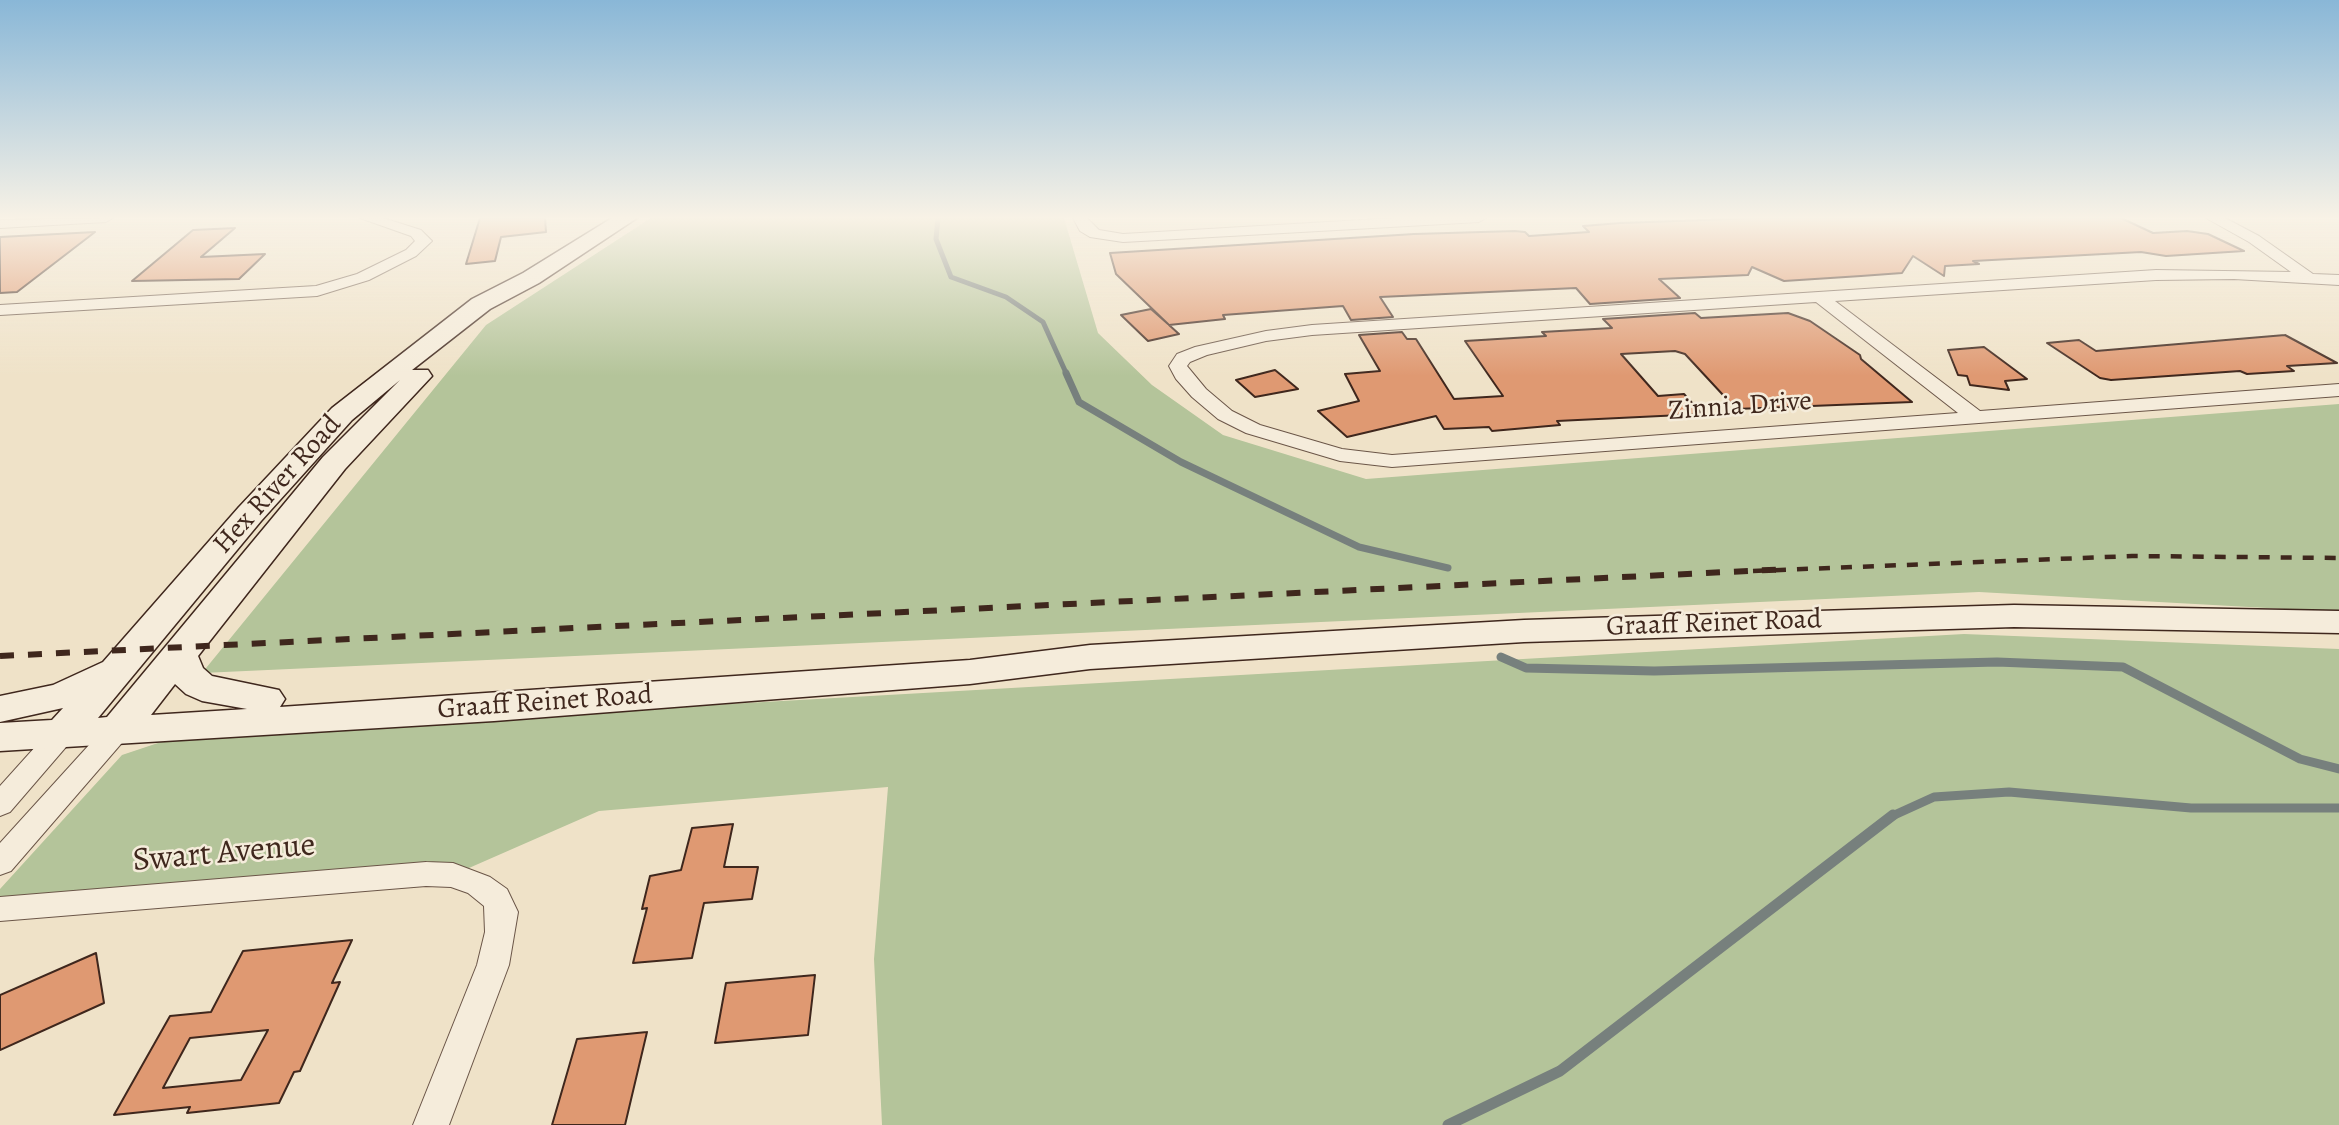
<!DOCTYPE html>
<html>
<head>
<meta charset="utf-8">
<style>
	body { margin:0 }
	canvas { display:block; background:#efe2c8 }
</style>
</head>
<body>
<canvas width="2339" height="1125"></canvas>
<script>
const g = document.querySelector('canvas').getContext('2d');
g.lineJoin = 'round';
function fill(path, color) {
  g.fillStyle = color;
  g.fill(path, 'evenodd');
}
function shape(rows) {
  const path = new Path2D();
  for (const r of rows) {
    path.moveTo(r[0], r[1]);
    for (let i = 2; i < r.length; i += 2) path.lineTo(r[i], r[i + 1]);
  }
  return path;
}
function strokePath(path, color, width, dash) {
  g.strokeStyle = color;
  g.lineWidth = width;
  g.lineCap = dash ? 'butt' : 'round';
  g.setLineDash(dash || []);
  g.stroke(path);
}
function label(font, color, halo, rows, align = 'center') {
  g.font = font + ' Alegreya,serif';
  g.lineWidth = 5;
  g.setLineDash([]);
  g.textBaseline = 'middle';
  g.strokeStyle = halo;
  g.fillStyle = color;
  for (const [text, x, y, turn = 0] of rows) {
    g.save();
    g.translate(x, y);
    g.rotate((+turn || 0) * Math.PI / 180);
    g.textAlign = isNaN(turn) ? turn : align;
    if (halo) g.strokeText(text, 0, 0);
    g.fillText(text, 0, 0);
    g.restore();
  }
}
fill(shape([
	[651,218,1064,218,1098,333,1152,385,1223,435,1366,479,2339,404,2339,612,1979,592,202,673,486,325],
	[1964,634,2339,649,2339,1125,882,1125,874,959,888,787,599,811,453,875,0,909,0,889,122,755,182,735]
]), '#b4c49a');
strokePath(shape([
	[938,218,936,239,951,277,1006,297,1043,322,1067,375]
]), '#77807d', 5);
strokePath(shape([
	[1066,373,1079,402,1181,462,1359,547,1448,568]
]), '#77807d', 7);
strokePath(shape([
	[1501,657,1526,668,1654,671,1997,662,2123,667,2300,759,2339,769],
	[1890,817,1934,797,2009,792,2191,808,2339,808]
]), '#77807d', 9);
strokePath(shape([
	[1448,1125,1560,1071,1893,815]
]), '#77807d', 11);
const building = shape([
	[480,218,545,218,546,232,501,237,495,261,466,264,480,218],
	[1759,218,2121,218,2153,233,2187,231,2208,234,2244,251,2166,256,2141,252,1973,261,1979,264,1945,266,1944,276,1913,256,1902,273,1861,276,1784,281,1752,267,1748,275,1659,279,1680,298,1590,304,1576,288,1380,297,1393,317,1351,320,1343,306,1223,315,1225,319,1169,325,1179,334,1148,341,1121,315,1151,309,1168,324,1116,274,1110,253,1414,234,1515,231,1525,232,1529,236,1589,232,1583,226,1620,223,1759,218],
	[235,228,201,257,265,254,239,279,132,281,193,230,235,228],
	[95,232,17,292,0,293,0,237,95,232],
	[1695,313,1701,318,1788,313,1810,321,1860,355,1861,359,1912,402,1736,409,1685,354,1675,351,1621,354,1658,396,1684,394,1702,414,1557,421,1560,425,1492,431,1489,427,1444,429,1436,416,1347,437,1318,411,1359,401,1345,374,1380,371,1359,335,1402,332,1407,339,1416,339,1454,399,1503,396,1465,341,1546,336,1542,332,1612,328,1603,319,1695,313],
	[2285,335,2337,363,2287,366,2294,371,2247,374,2240,371,2111,380,2100,378,2047,343,2079,340,2096,351,2285,335],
	[1984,347,2027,379,2005,381,2009,390,1970,385,1967,376,1958,375,1948,350,1984,347],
	[1275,370,1298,389,1255,397,1236,380,1275,370],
	[733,824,724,867,758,867,752,899,704,903,692,958,633,963,647,908,642,909,650,876,681,870,692,828,733,824],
	[352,940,332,983,340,982,300,1071,294,1072,279,1103,187,1113,190,1107,114,1115,170,1016,211,1012,243,951,352,940],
	[268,1030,241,1080,163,1088,190,1038,268,1030],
	[96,953,104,1003,0,1050,0,995,96,953],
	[815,975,808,1035,715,1043,726,983,815,975],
	[647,1032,625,1125,552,1125,577,1039,647,1032]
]);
fill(building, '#df9972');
strokePath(building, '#3f271d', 2);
const street = shape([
	[113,218,106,222,0,228,0,220,113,218],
	[360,218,383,218,421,230,432,241,416,256,369,280,317,296,0,315,0,305,316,286,357,274,406,250,415,241,411,236,360,218],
	[1073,218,1087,218,1099,230,1123,234,1396,218,1486,218,1479,222,1123,242,1090,237,1080,231,1073,218],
	[2206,218,2225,218,2259,236,2313,274,2339,275,2339,285,2234,279,2156,280,1835,301,1980,411,2339,384,2339,396,1392,467,1340,461,1246,433,1218,419,1192,397,1176,379,1169,366,1177,354,1195,347,1266,331,1312,325,2156,270,2291,272,2249,242,2206,218],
	[1816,302,1958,413,1392,455,1342,449,1260,425,1232,411,1206,389,1187,366,1190,362,1207,355,1266,341,1312,335,1816,302],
	[118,721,127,723,131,730,127,737,11,871,0,875,0,843,109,723,118,721],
	[63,724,72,726,76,733,72,740,10,812,0,816,0,786,54,726,63,724],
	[426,862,453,863,490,877,507,889,518,912,509,965,449,1125,413,1125,477,965,485,932,484,906,468,893,451,887,426,886,0,921,0,897,426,862]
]);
const secondary = shape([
	[612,218,637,218,539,283,490,309,412,370,428,370,432,376,345,469,198,656,203,668,212,676,279,690,285,699,280,707,970,660,1090,645,1524,620,2014,605,2339,611,2339,633,2014,627,1524,642,1090,669,970,684,494,721,0,751,0,723,52,720,63,708,0,722,0,696,53,685,103,662,239,507,332,408,472,299,523,273,612,218],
	[400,380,323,457,107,717,98,718,261,521,352,420,400,380],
	[175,684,186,694,202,701,247,709,151,715,175,684]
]);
strokePath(street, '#6b5648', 2);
strokePath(secondary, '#3f271d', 3);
fill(street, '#f5ecdb');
fill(secondary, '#f5ecdb');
strokePath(shape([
	[1753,571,2132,556,2339,558]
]), '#3f271d', 4.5, [11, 11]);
strokePath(shape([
	[0,656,1789,569]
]), '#3f271d', 6, [14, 14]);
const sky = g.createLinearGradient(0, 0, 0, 376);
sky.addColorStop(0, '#89b7d7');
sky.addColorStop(0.58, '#f8f2e6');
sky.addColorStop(1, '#f8f2e600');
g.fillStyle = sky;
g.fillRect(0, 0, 2339, 376);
label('28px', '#3f271d', '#f5ecdb', [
	["Zinnia Drive",1740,407,-4],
	["Hex River Road",278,485,-48],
	["Graaff Reinet Road",1714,624,-2],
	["Graaff Reinet Road",545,703,-4]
]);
label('33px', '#3f271d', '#f5ecdb', [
	["Swart Avenue",224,854,-5]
]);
</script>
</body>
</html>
